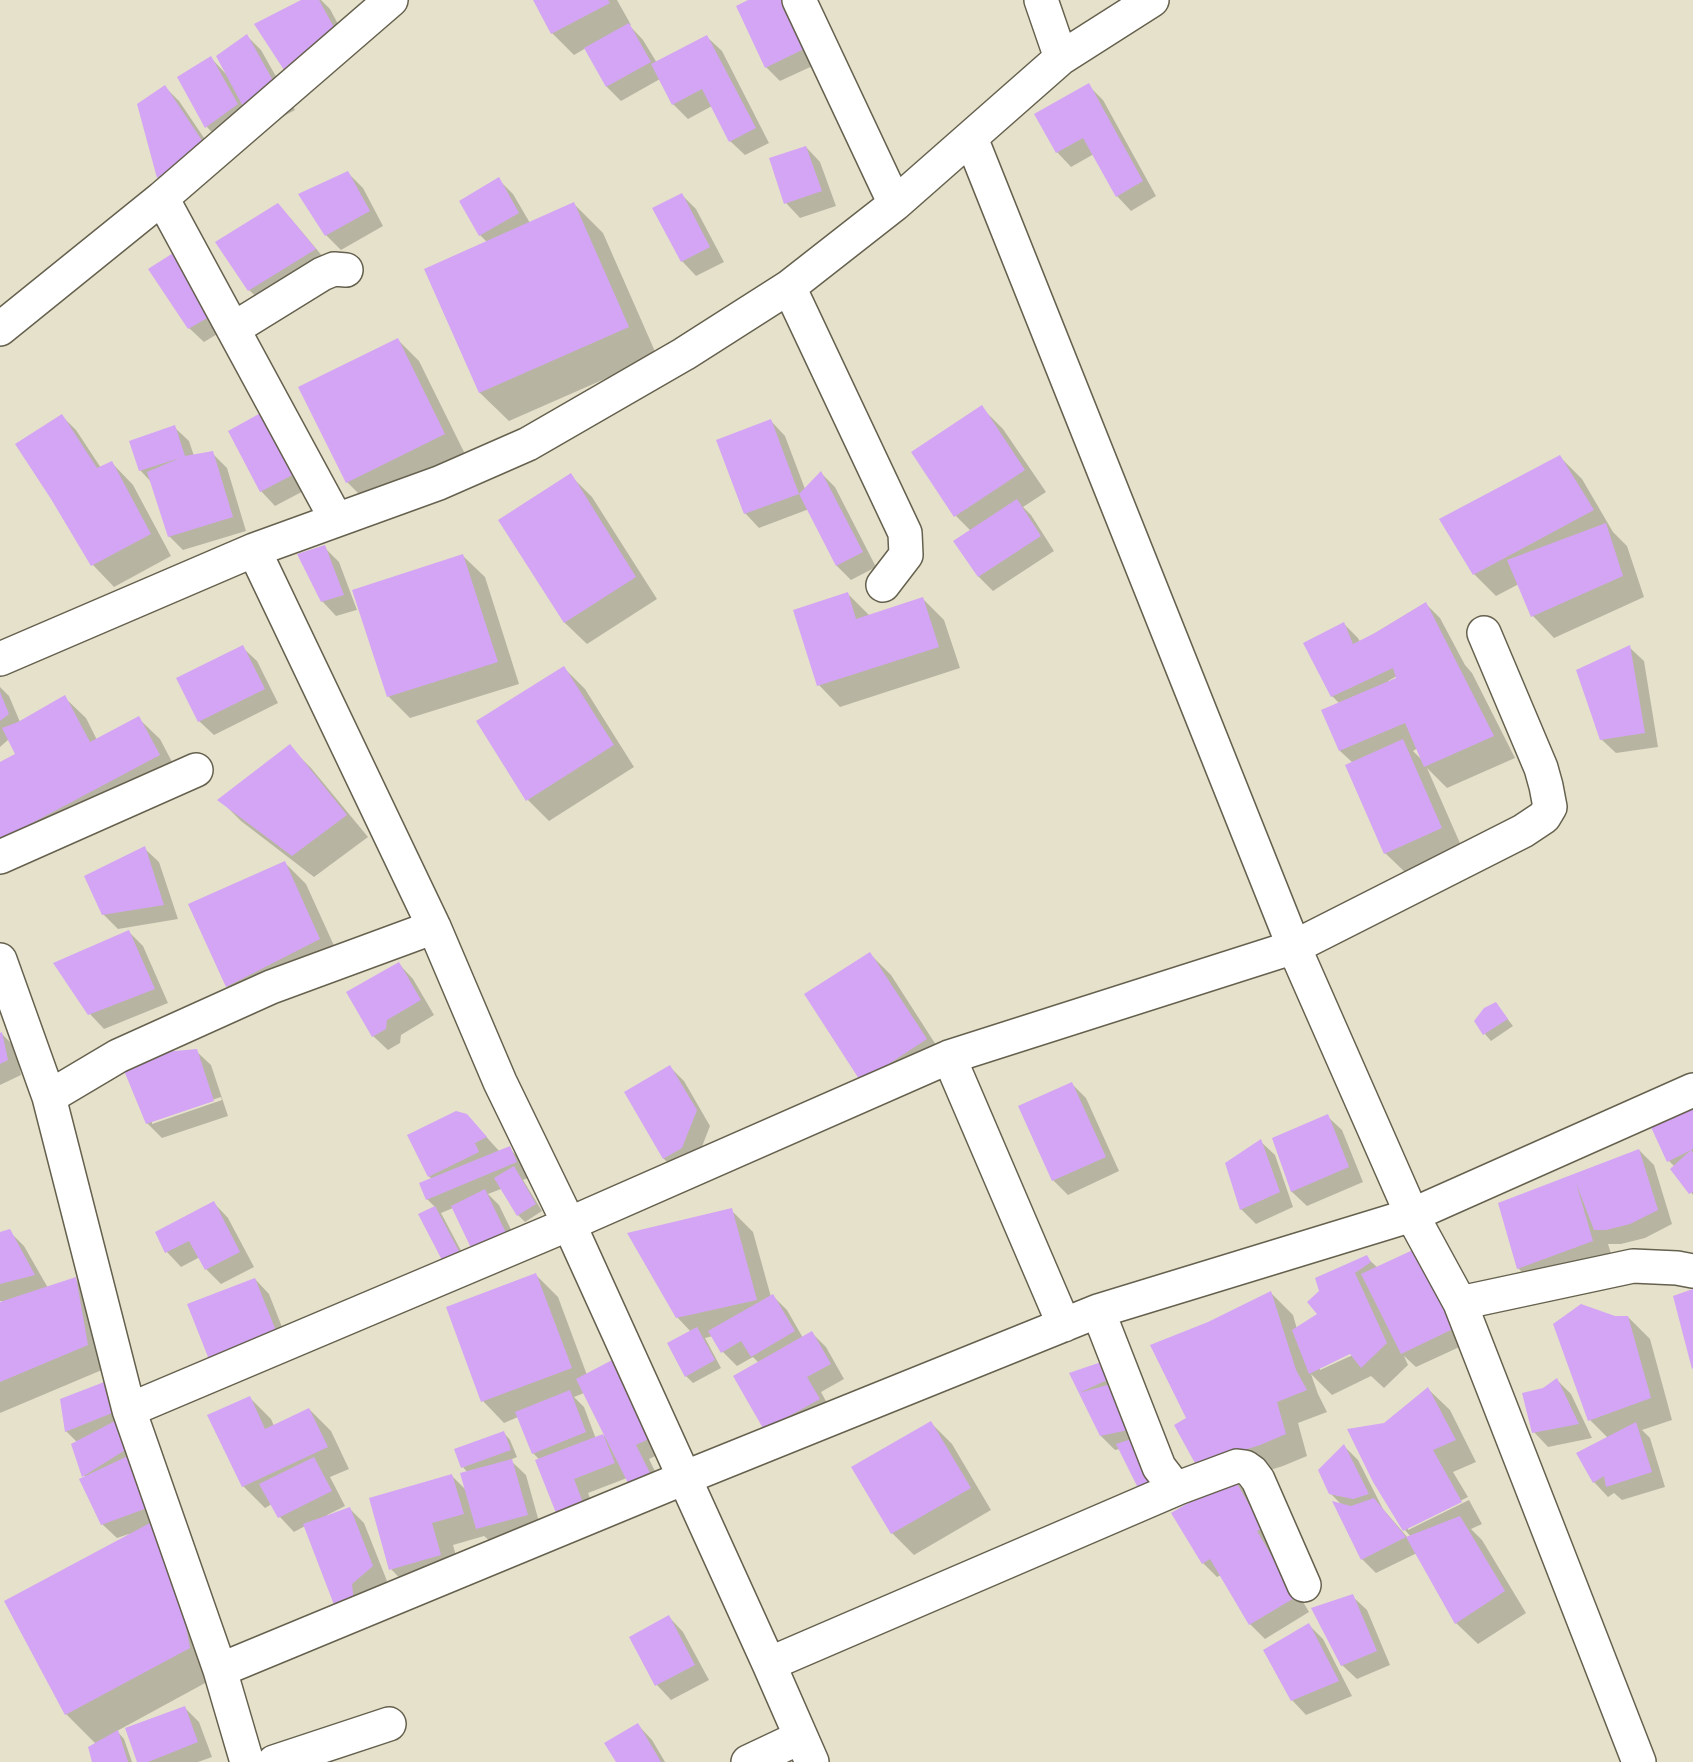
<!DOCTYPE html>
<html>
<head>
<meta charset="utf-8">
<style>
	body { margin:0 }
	canvas { display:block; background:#e5e1cb }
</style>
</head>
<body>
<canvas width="1693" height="1762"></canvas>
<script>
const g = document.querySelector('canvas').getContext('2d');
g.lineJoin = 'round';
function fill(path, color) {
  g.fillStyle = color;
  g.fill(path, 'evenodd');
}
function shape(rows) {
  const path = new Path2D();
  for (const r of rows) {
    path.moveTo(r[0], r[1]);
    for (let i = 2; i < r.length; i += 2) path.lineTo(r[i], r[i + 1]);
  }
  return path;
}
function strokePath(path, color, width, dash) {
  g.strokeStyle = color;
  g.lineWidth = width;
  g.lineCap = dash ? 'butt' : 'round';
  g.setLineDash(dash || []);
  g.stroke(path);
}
fill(shape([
	[305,0,321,0,330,9,353,52,300,83,285,69],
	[535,0,617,0,631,25,629,25,643,40,657,63,707,37,722,51,769,143,745,155,730,141,712,106,688,119,673,104,660,79,621,101,607,87,586,48,574,55,552,33],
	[752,0,819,63,780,81,766,67],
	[247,36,261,50,295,110,262,128,221,142,207,127,179,78,211,58,226,74],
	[1088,85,1103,100,1156,196,1131,211,1117,196,1094,154,1071,167,1057,152],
	[165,87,179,101,219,160,172,191,158,177],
	[806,147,820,162,836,206,800,218,786,203],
	[348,173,363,188,383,226,341,250,326,235],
	[498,179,513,194,530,223,574,204,603,233,657,356,509,421,480,393,487,242,480,235],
	[682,195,696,209,724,262,696,276,682,261],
	[278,205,292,220,329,264,264,304,249,290],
	[150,269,229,327,204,342,189,328],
	[398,340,419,361,466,456,369,504,347,482],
	[981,407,1003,429,1046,492,1023,507,1031,515,1054,551,993,591,979,577,956,541,971,531,956,516],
	[62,416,76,430,101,468,112,463,133,485,171,556,114,587,93,565],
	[771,421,785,436,805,489,821,473,835,487,876,567,851,580,837,566,809,509,759,528,745,513],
	[282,426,313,486,275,506,261,491],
	[174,427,189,441,194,456,212,453,227,468,246,531,183,550,169,536,152,483,140,470],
	[1560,457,1582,479,1613,532,1627,546,1644,597,1554,638,1533,616,1519,584,1496,596,1474,574],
	[570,475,592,497,657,599,587,644,565,623,500,521],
	[324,547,339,562,357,610,463,556,485,577,519,684,410,718,389,697,360,609,336,616,322,601],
	[848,594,870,616,923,599,944,620,960,668,840,707,819,685],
	[1425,603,1440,618,1465,665,1472,673,1515,758,1447,788,1427,768,1463,850,1407,874,1385,853,1353,763,1340,751,1323,711,1340,704,1332,696,1344,624,1358,638,1360,642],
	[1397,676,1398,679,1389,683,1388,681],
	[1418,748,1423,761,1413,751],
	[242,647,257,661,278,703,214,735,199,721],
	[1629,647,1644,661,1658,747,1616,753,1601,739],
	[564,668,585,689,634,767,549,821,528,800],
	[0,687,9,696,20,722,64,697,86,718,97,740,138,718,160,739,180,777,0,847,0,763,17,754,9,739,0,747],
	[289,746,311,768,368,837,314,877,241,821,220,800],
	[144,848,159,862,178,919,118,929,103,914],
	[285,863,306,884,341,961,249,1007,227,986],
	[129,932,143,946,168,1003,104,1029,90,1014,55,964],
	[870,954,891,975,947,1062,884,1103],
	[399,964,413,979,434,1015,401,1035,400,1043,388,1050,373,1036],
	[1496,1004,1513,1026,1491,1041,1485,1034],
	[2,1034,16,1048,21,1075,0,1085,0,1035],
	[196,1051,211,1065,228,1116,162,1138,147,1123],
	[221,1097,222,1100,152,1124,152,1120],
	[670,1067,684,1081,710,1126,696,1162,679,1173,664,1159,626,1093],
	[1072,1084,1086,1098,1119,1171,1068,1195,1053,1180],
	[1693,1105,1693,1195,1675,1167,1669,1161,1652,1125],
	[1327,1116,1342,1130,1363,1182,1307,1206,1292,1192,1274,1139],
	[481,1131,500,1152,509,1148,524,1163,530,1177,523,1180,542,1211,525,1222,518,1215,501,1189,488,1194,499,1205,520,1248,453,1208,441,1213,467,1262,452,1270,435,1207,427,1199,432,1180,429,1176,409,1136],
	[1260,1141,1275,1155,1293,1207,1256,1224,1241,1209],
	[1639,1150,1654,1165,1672,1224,1645,1238,1621,1244,1608,1244,1614,1263,1540,1290,1518,1268,1499,1204],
	[214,1203,228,1218,254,1267,221,1284,206,1269,200,1257,181,1267,167,1252,157,1233],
	[731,1210,753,1232,771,1297,773,1296,787,1310,803,1338,812,1333,826,1347,844,1379,821,1392,833,1414,780,1444,759,1363,753,1357,737,1366,723,1352,713,1336,705,1338,721,1368,693,1383,686,1376,691,1332,677,1317],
	[9,1231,24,1246,48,1288,75,1279,97,1301,109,1367,0,1413,0,1304,3,1303,2,1301,0,1301,0,1233],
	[1414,1251,1466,1344,1416,1367,1404,1356,1408,1365,1384,1388,1371,1376,1332,1395,1311,1374,1318,1394,1327,1412,1298,1423,1307,1456,1283,1466,1235,1481,1247,1493,1270,1546,1309,1612,1265,1639,1250,1624,1221,1575,1217,1577,1203,1563,1220,1486,1187,1418,1209,1323,1271,1293,1293,1315,1297,1329,1320,1314,1366,1257,1378,1268],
	[1356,1350,1357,1353,1320,1370,1320,1367],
	[536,1275,558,1297,587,1375,668,1450,649,1459,669,1500,627,1478,588,1493,599,1522,533,1453,518,1417,504,1423,483,1401],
	[584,1393,606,1435,596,1439,584,1407,574,1397],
	[255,1279,269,1294,293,1355,228,1381],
	[1615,1317,1628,1317,1650,1339,1672,1420,1642,1430,1650,1438,1665,1487,1622,1500,1614,1493,1608,1497,1594,1482,1608,1438,1590,1420],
	[1072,1374,1125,1382,1142,1444,1115,1450,1101,1436],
	[1557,1380,1571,1394,1592,1438,1548,1447,1534,1432,1544,1389],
	[112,1381,218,1676,117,1731,124,1739,132,1762,93,1762,96,1744,66,1714,129,1536,129,1534,117,1538,102,1524,73,1444,77,1442,66,1431],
	[1428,1389,1450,1410,1476,1462,1453,1472,1468,1497,1408,1527,1408,1530,1469,1500,1482,1524,1471,1529,1482,1540,1526,1613,1478,1644,1456,1623,1417,1553,1376,1573,1362,1559,1342,1505,1330,1493,1344,1446,1358,1460,1383,1509,1408,1538,1411,1537,1405,1530,1384,1424],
	[249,1397,271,1419,274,1426,309,1409,331,1431,349,1469,330,1477,345,1506,327,1515,328,1517,350,1509,364,1523,387,1581,366,1599,352,1624,305,1526,294,1532,280,1517,272,1504,265,1508,243,1486],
	[931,1423,952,1444,991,1510,914,1555,892,1533,853,1468],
	[504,1433,510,1440,517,1457,510,1460,526,1475,541,1529,492,1543,484,1536,453,1545,462,1577,412,1591,391,1569,452,1476,467,1491,468,1473,463,1467],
	[1352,1596,1367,1610,1390,1665,1357,1679,1342,1665],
	[669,1617,683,1632,709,1680,671,1700,657,1685,631,1637],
	[1309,1625,1323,1639,1352,1696,1306,1715,1292,1700],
	[184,1707,199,1722,212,1757,198,1762,139,1762],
	[638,1725,652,1740,665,1762,617,1762]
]), '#0003');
fill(shape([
	[301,0,319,0,340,38,284,70,254,24],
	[533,0,608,0,610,3,551,34],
	[748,0,783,0,806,48,765,68,736,6],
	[629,23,651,62,606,87,584,48],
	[247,34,281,95,247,114,216,56],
	[707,35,756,128,729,142,702,89,672,105,651,64],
	[211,56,238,104,205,128,177,77],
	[1089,83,1143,181,1116,197,1083,138,1056,153,1034,114],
	[165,85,205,145,157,178,137,104],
	[806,146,822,191,784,204,769,158],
	[348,171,370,211,325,236,298,194],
	[499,177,519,213,479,236,459,201],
	[682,193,710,247,681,262,652,208],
	[574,202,629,327,479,393,424,269],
	[278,203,316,249,248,291,215,242],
	[181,248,216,313,188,329,148,269],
	[398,338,445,434,346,483,298,387],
	[982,405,1025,470,954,517,911,452],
	[268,409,300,471,260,492,228,431],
	[62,414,97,468,112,461,151,534,91,566,51,499,15,444],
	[771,419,799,494,744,514,716,440],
	[175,425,185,456,213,451,233,517,168,537,147,472,180,458,139,471,129,441],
	[1560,455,1594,510,1473,575,1439,519],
	[821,471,863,552,836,566,799,494],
	[571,473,636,577,564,623,498,520],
	[1017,499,1041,536,978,577,953,541],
	[1606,523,1623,576,1531,617,1507,560],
	[325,545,344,595,321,602,297,554],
	[463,554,498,662,387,697,352,590],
	[848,592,856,619,923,597,939,647,817,686,793,610],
	[1426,602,1494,736,1424,767,1405,723,1339,751,1321,710,1396,678,1393,668,1331,697,1303,643,1344,622,1353,644,1375,633],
	[243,645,265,689,198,722,176,678],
	[1630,645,1645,733,1600,740,1576,670],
	[564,666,614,745,526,801,476,721],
	[0,692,9,714,0,721],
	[65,695,90,742,139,716,160,755,0,840,0,762,15,754,2,728,18,722],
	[1403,739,1442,828,1384,854,1345,765],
	[290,744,347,815,292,856,217,800],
	[145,846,164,905,102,915,84,876],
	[285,861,320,939,226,987,188,904],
	[129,930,155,989,88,1015,53,963],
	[870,952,927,1039,861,1082,804,994],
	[399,962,421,1000,387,1020,386,1029,372,1037,346,992],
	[1496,1002,1508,1019,1483,1035,1474,1021,1484,1008],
	[2,1032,8,1060,0,1064,0,1033],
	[197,1049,214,1101,146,1124,118,1056],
	[670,1065,697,1110,682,1148,663,1159,624,1092],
	[1072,1082,1106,1157,1052,1181,1018,1106],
	[1693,1103,1693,1149,1667,1162,1650,1125],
	[456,1111,467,1114,487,1137,475,1143,479,1152,428,1177,407,1135],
	[1328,1114,1349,1167,1291,1192,1272,1138],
	[1261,1139,1280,1192,1240,1210,1225,1163],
	[510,1146,517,1162,426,1200,419,1183],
	[1639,1149,1658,1210,1630,1224,1606,1230,1594,1230,1576,1183,1593,1241,1517,1269,1498,1203],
	[1691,1150,1693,1153,1693,1192,1689,1194,1670,1169],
	[514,1166,536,1204,517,1216,494,1178],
	[485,1189,506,1233,472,1250,451,1206],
	[214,1201,240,1252,205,1270,189,1241,165,1253,155,1232],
	[435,1206,461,1255,444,1264,418,1214],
	[732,1208,757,1300,676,1318,627,1233],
	[10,1229,35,1275,0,1284,0,1232],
	[1415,1249,1453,1329,1401,1354,1361,1274],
	[1367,1255,1371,1262,1355,1273,1387,1343,1361,1368,1350,1354,1309,1374,1292,1330,1317,1314,1307,1302,1319,1291,1315,1278],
	[536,1273,572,1368,481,1402,446,1307],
	[76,1277,88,1345,0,1382,0,1302],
	[255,1278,280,1341,212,1367,187,1304],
	[1693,1289,1693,1368,1692,1369,1673,1296],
	[1271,1291,1296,1370,1307,1390,1277,1402,1286,1434,1260,1445,1196,1465,1174,1425,1186,1418,1150,1345,1208,1322],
	[773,1294,795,1331,751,1357,741,1341,721,1353,708,1331],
	[1581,1304,1615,1316,1628,1316,1651,1398,1588,1421,1553,1324],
	[697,1327,715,1360,685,1377,667,1343],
	[812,1331,831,1364,807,1377,820,1399,764,1430,733,1376],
	[1116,1357,1107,1380,1079,1393,1125,1380,1128,1430,1100,1436,1069,1373],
	[616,1358,655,1436,636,1445,656,1485,634,1495,576,1379],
	[1557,1378,1579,1424,1532,1433,1522,1393,1543,1388],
	[112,1379,122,1409,65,1432,60,1399],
	[1428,1387,1456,1440,1433,1450,1462,1502,1403,1531,1373,1482,1347,1429,1384,1423],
	[570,1390,586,1432,532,1454,515,1412],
	[250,1396,265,1429,309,1408,328,1447,242,1487,207,1415],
	[117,1420,130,1447,82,1477,71,1444],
	[931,1421,971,1488,891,1534,851,1467],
	[1636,1422,1652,1472,1606,1487,1604,1476,1593,1483,1576,1453],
	[504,1431,511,1450,461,1468,454,1449],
	[603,1434,615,1463,574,1479,585,1508,558,1518,535,1460],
	[1135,1438,1156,1483,1138,1488,1116,1444],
	[1344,1444,1369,1494,1353,1499,1329,1494,1318,1470],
	[128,1456,150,1507,101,1525,79,1479],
	[314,1457,332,1491,278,1518,259,1484],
	[512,1459,528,1515,476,1529,460,1473],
	[452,1474,464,1514,432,1523,441,1555,389,1570,369,1498],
	[1233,1477,1263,1528,1257,1531,1296,1597,1249,1625,1210,1559,1202,1564,1171,1513],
	[1374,1498,1406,1537,1361,1560,1332,1501,1351,1506],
	[350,1507,373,1566,352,1584,354,1603,336,1610,303,1524],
	[165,1515,190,1648,65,1715,4,1601],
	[1460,1516,1505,1591,1455,1624,1406,1537],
	[1353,1594,1377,1651,1341,1666,1311,1608],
	[669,1615,695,1665,655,1686,629,1637],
	[1309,1623,1339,1681,1291,1701,1263,1650],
	[185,1706,198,1742,148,1762,137,1762,125,1728],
	[638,1723,661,1762,616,1762,604,1743],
	[118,1730,128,1762,92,1762,88,1747]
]), '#d4a5f4');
const minor = shape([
	[799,0,895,204],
	[1041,0,1061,58],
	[971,138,1294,947,1412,1215,1460,1303,1639,1762],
	[162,198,336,519],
	[789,287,905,533,906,555,883,585],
	[0,329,162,198,391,0],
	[233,329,322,274,334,269,346,270],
	[254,550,434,927,500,1082,569,1224,769,1664,812,1762],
	[0,659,254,550,439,483,528,444,684,354,789,287,895,204,1061,58,1152,0],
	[0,857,196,770],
	[0,960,49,1097,129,1410,220,1670,247,1762],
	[949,1057,1064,1325],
	[49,1097,118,1056,271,987,434,927],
	[1460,1303,1633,1266,1677,1268,1693,1271],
	[1098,1311,1159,1467,1169,1480,1178,1488,1237,1466,1245,1467,1252,1472,1258,1480,1304,1585],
	[129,1410,569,1224,949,1057,1294,947,1523,831,1544,817,1550,807,1546,786,1541,768,1484,633],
	[769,1664,1178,1488],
	[220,1670,684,1478,1098,1311,1412,1215,1693,1090],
	[274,1762,389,1724],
	[748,1762,801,1737]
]);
strokePath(minor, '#65614e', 36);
strokePath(minor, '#fff', 33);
</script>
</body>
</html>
